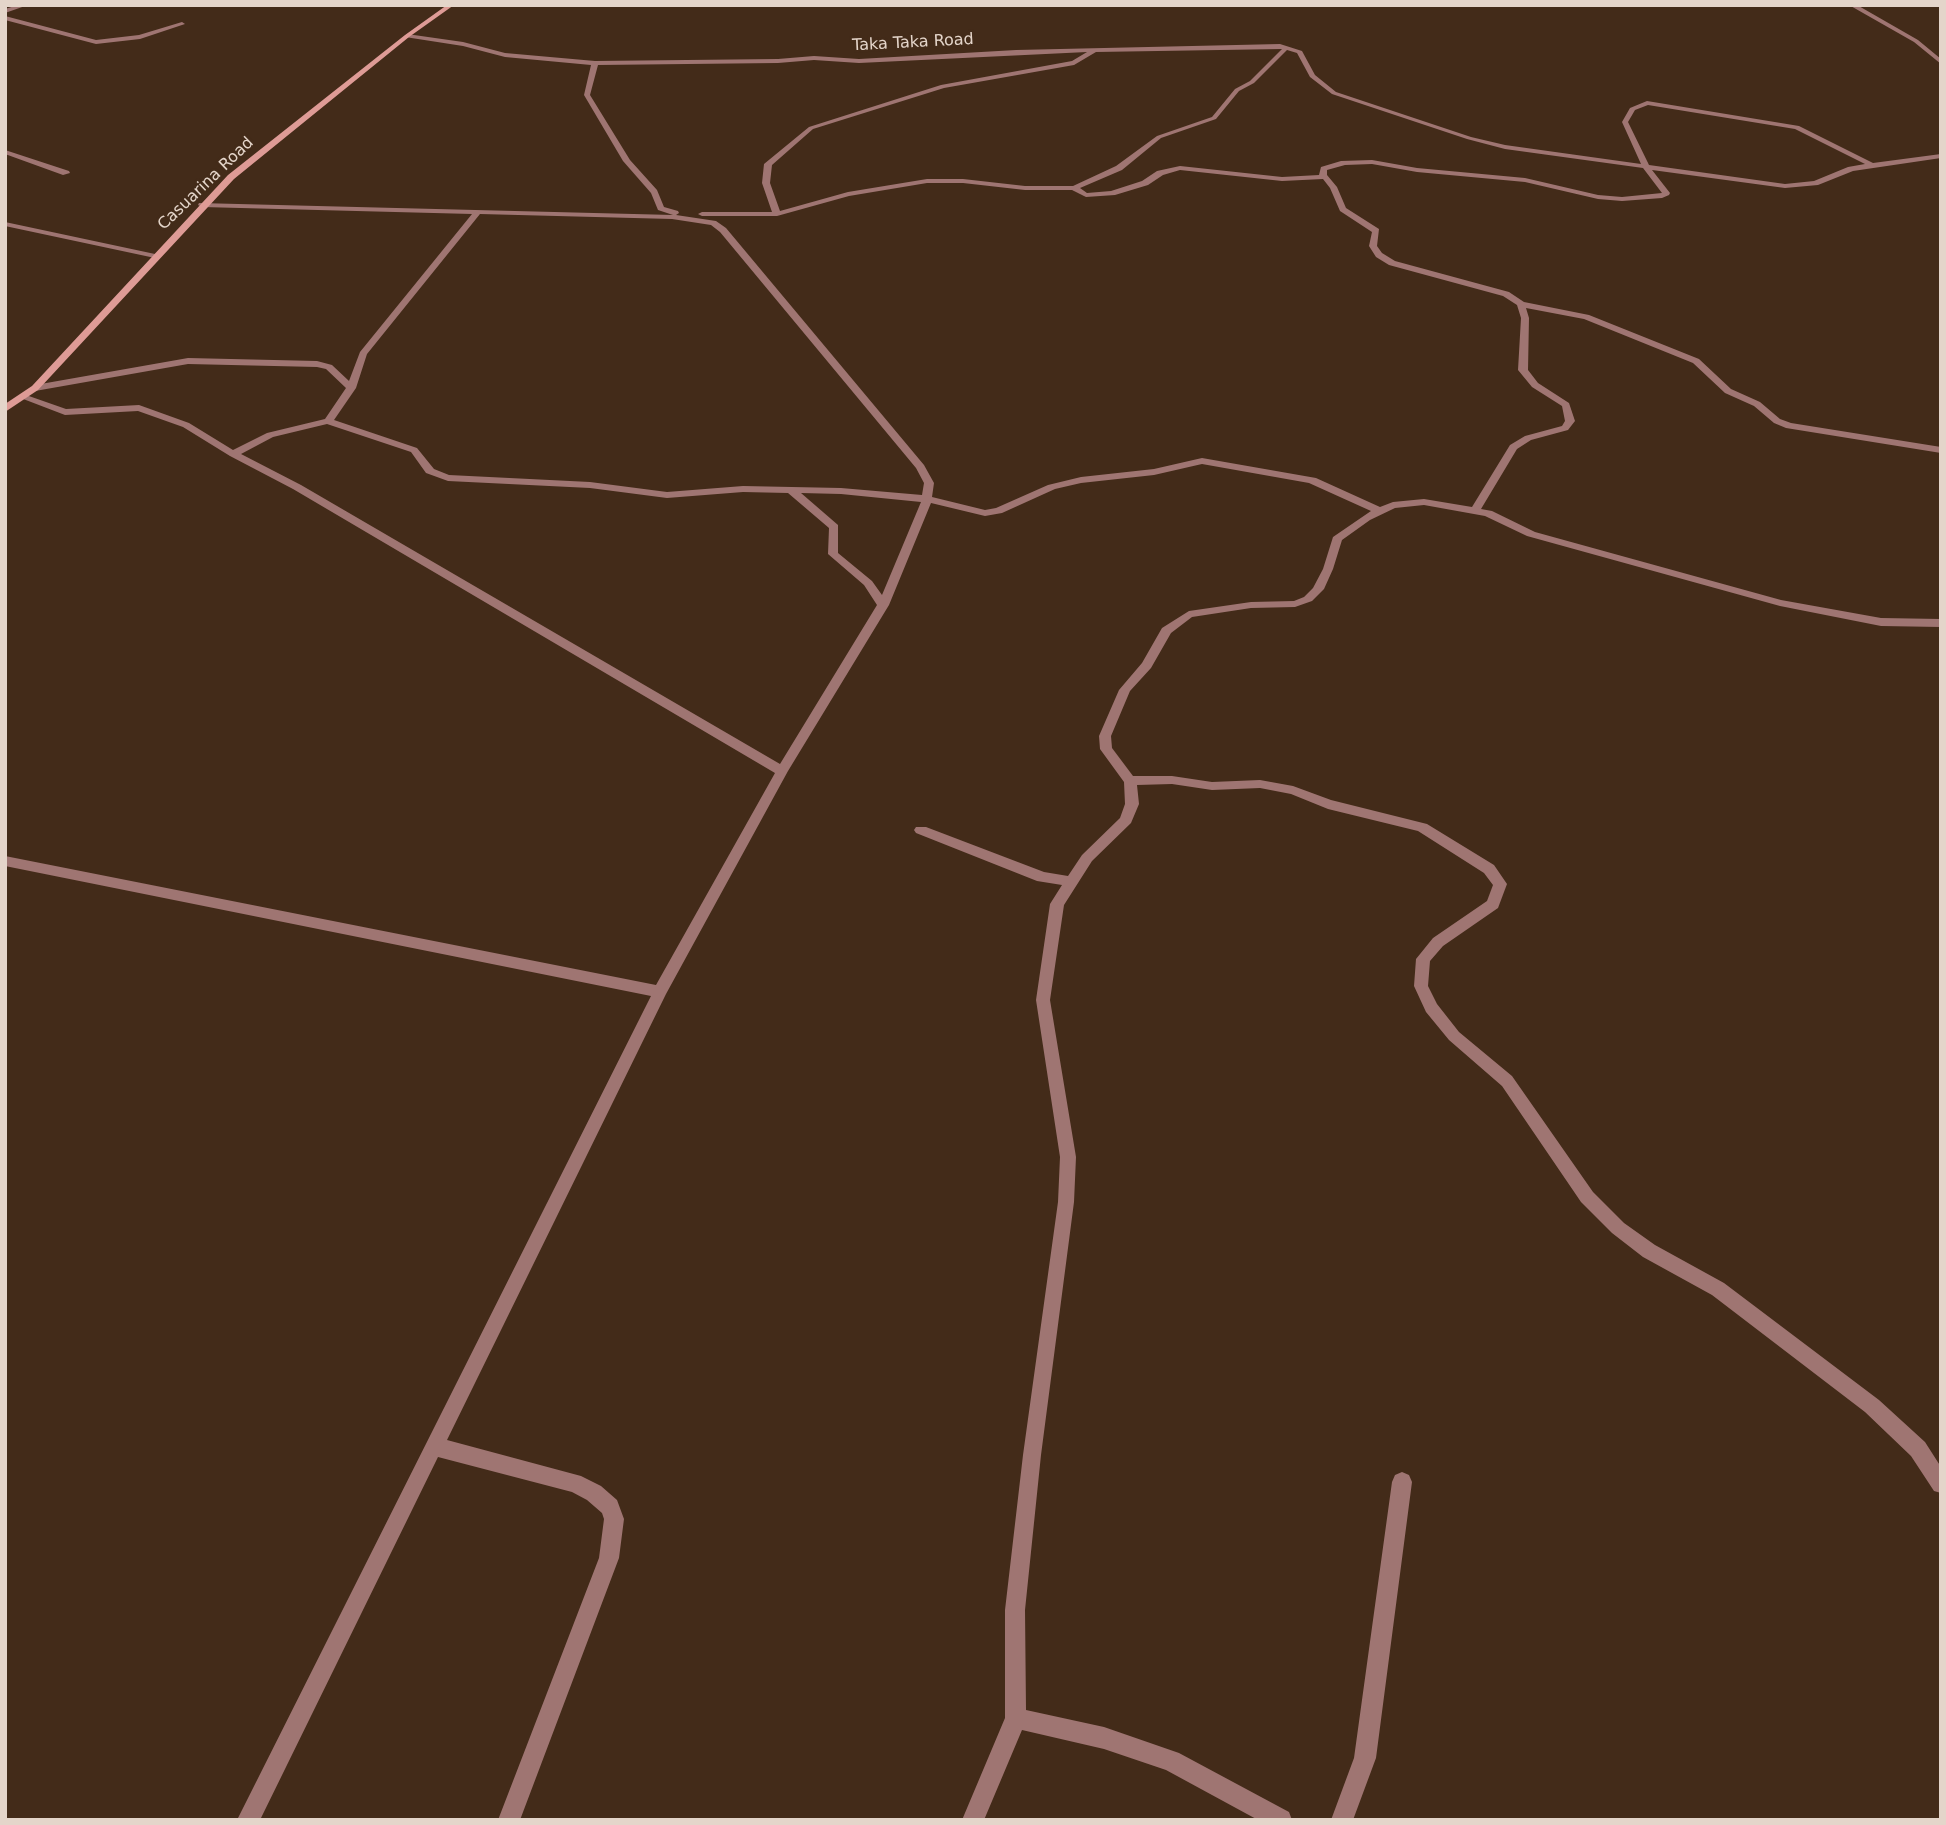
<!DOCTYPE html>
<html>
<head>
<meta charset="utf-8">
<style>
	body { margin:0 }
	#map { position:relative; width:1946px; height:1825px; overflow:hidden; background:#432b19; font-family:"DejaVu Sans",sans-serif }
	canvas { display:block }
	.frame { position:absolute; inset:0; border:7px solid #e4d5ca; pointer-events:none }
</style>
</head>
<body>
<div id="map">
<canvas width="1946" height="1825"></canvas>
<div class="frame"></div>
</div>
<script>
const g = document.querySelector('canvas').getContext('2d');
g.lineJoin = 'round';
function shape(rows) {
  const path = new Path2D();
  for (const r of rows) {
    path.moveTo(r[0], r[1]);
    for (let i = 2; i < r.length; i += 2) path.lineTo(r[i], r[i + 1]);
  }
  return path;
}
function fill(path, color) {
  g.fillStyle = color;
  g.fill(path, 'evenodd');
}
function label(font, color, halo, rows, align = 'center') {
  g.font = font + ' "DejaVu Sans",sans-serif';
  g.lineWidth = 5;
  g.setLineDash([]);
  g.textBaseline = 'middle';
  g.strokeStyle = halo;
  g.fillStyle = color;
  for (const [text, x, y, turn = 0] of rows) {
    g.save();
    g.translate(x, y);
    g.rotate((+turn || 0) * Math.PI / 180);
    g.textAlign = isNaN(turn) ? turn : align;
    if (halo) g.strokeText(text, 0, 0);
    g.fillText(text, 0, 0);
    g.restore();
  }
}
fill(shape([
	[18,5,28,5,5,13,5,9,18,5],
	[1849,5,1857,5,1918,40,1941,59,1941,64,1914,42,1849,5],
	[5,16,96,40,139,35,182,22,185,24,140,39,96,44,5,20,5,16],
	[407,34,463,42,505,53,595,61,778,59,814,56,859,59,1016,50,1280,44,1302,51,1315,75,1336,92,1471,137,1505,145,1641,164,1622,122,1630,108,1647,101,1799,126,1873,163,1941,154,1941,158,1853,171,1818,185,1785,188,1652,170,1670,193,1669,195,1662,198,1622,201,1598,199,1525,182,1417,172,1372,164,1345,165,1327,170,1327,175,1337,187,1346,208,1379,229,1377,246,1382,253,1395,261,1509,292,1524,302,1589,315,1699,359,1731,389,1760,402,1780,419,1791,423,1941,447,1941,453,1786,428,1774,423,1754,406,1725,393,1693,363,1584,319,1526,308,1529,318,1528,370,1538,383,1569,403,1575,421,1568,430,1531,440,1517,449,1481,509,1492,511,1535,532,1781,600,1881,618,1941,619,1941,627,1881,626,1780,606,1527,536,1485,516,1424,505,1395,508,1370,520,1342,540,1333,569,1324,589,1312,601,1295,607,1251,608,1192,617,1171,633,1151,668,1130,691,1111,736,1112,748,1133,776,1172,776,1212,782,1260,780,1293,786,1331,800,1427,824,1494,865,1507,884,1498,908,1443,946,1430,961,1428,986,1437,1004,1459,1032,1512,1076,1593,1192,1624,1223,1655,1245,1724,1283,1879,1400,1925,1442,1941,1467,1941,1493,1934,1491,1911,1456,1865,1412,1712,1295,1643,1257,1612,1233,1581,1202,1502,1086,1449,1040,1426,1012,1414,986,1416,959,1433,938,1487,901,1493,885,1484,873,1418,831,1328,809,1291,794,1260,788,1212,790,1172,784,1137,785,1139,804,1131,823,1092,861,1064,905,1050,1000,1076,1157,1074,1202,1041,1455,1025,1610,1026,1710,1104,1727,1179,1753,1289,1812,1292,1820,1258,1820,1166,1770,1104,1749,1022,1730,984,1820,962,1820,1005,1718,1005,1610,1023,1455,1058,1202,1060,1157,1036,1000,1050,904,1062,885,1037,881,916,833,914,830,916,827,926,827,1044,872,1068,876,1082,855,1120,818,1125,804,1124,782,1100,749,1099,736,1119,690,1142,663,1162,628,1189,611,1251,602,1294,601,1304,597,1313,588,1323,569,1333,537,1371,511,1309,483,1202,464,1154,475,1081,483,1055,489,1002,513,985,516,931,503,889,605,788,771,666,994,447,1440,581,1476,601,1486,617,1500,624,1519,619,1558,520,1820,498,1820,599,1558,604,1519,602,1513,587,1500,572,1492,438,1457,260,1820,237,1820,651,996,5,866,5,856,656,985,775,773,293,489,230,456,183,427,138,411,65,415,18,397,26,395,66,409,139,405,189,423,233,450,267,433,325,419,346,388,326,369,317,367,188,364,35,391,30,388,35,385,188,358,317,361,332,365,349,381,360,352,472,214,202,207,198,205,199,203,673,215,658,210,651,193,623,161,584,95,591,65,505,57,463,46,405,37,407,34],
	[1282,49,1250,81,1235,89,1212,117,1157,136,1116,166,1073,186,1025,186,963,179,927,179,848,192,780,211,770,183,772,165,813,129,944,88,1074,65,1096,52,1282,49],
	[1287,50,1297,53,1310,77,1332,94,1467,139,1505,149,1643,168,1662,193,1622,197,1598,195,1525,178,1417,168,1372,160,1341,161,1321,167,1319,175,1282,177,1180,166,1157,171,1142,181,1111,191,1087,193,1080,188,1122,170,1161,138,1216,119,1239,91,1254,83,1287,50],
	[1087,52,1072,61,941,85,809,127,764,164,762,183,772,212,702,212,698,214,702,216,777,216,849,196,927,183,963,183,1025,190,1072,190,1086,197,1115,195,1148,185,1163,175,1180,170,1282,181,1323,179,1330,188,1340,211,1372,232,1369,246,1376,257,1389,265,1503,296,1517,305,1521,318,1518,370,1532,387,1562,406,1565,421,1562,426,1525,436,1510,445,1472,507,1424,499,1393,502,1380,507,1316,478,1202,458,1154,469,1081,477,1048,485,996,508,985,510,932,497,934,483,924,465,726,228,716,221,676,215,679,213,678,211,664,207,657,190,630,160,590,95,598,65,778,63,814,60,859,63,1087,52],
	[1648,105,1795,129,1865,164,1848,167,1814,181,1785,184,1649,165,1628,122,1635,110,1648,105],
	[480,214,672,219,711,225,720,232,916,468,924,483,922,495,841,488,743,486,667,492,590,482,449,475,434,469,417,448,334,420,356,388,367,354,480,214],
	[327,424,411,452,426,473,448,481,590,488,667,498,743,492,788,493,829,528,828,554,864,585,877,605,780,764,301,485,241,454,273,437,327,424],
	[801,493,841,494,921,502,882,595,872,581,838,553,838,525,801,493],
	[5,150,69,171,70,173,63,175,5,154,5,150],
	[5,222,155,254,159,256,155,258,5,226,5,222],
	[1402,1472,1409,1475,1412,1482,1376,1758,1353,1820,1331,1820,1354,1758,1392,1482,1395,1475,1402,1472]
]), '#9f7572');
fill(shape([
	[447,5,454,5,409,37,234,179,38,390,5,412,5,404,32,386,228,175,405,35,447,5]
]), '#de9b96');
label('16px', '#e4d5ca', '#432b19', [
	["Taka Taka Road",913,43,-3],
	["Casuarina Road",206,184,-44]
]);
</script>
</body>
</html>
